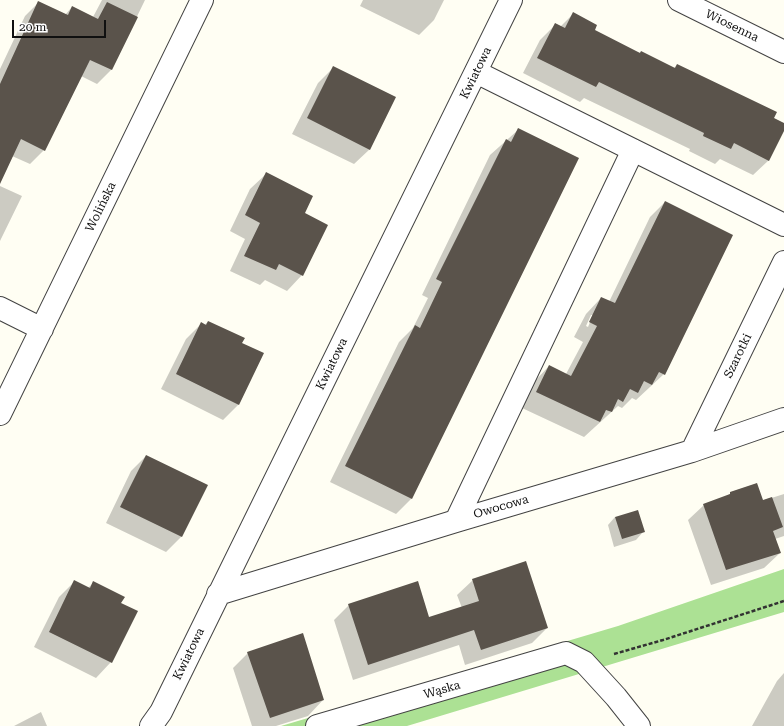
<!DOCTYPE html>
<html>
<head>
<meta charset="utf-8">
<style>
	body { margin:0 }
	#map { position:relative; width:784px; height:726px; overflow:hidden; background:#fffef3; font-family:"Roboto Serif",serif }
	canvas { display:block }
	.scale { position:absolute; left:12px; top:20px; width:94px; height:18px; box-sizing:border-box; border:2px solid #101010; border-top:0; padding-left:5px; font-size:12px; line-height:14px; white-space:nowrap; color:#101010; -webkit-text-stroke:3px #fff; paint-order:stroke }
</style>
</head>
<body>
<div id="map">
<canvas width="784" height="726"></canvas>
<div class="scale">20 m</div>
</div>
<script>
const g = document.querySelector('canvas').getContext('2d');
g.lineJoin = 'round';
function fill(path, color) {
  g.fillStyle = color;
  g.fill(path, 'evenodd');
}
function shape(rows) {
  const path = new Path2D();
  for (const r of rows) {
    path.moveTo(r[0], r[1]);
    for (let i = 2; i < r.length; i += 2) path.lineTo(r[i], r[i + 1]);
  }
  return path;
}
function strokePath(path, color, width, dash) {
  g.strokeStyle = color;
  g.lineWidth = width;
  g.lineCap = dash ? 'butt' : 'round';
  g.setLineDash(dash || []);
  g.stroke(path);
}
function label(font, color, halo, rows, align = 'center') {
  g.font = font + ' "Roboto Serif",serif';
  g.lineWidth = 4;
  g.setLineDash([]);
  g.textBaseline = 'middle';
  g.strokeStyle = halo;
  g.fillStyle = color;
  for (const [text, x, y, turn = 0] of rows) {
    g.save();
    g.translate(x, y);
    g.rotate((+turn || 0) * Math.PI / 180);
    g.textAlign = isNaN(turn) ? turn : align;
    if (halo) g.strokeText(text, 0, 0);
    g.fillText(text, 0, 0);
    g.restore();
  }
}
fill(shape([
	[784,569,784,612,407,726,281,726,618,626]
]), '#ace194');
fill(shape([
	[102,0,145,0,111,70,97,84,81,76,44,150,30,164,12,156,0,182,0,69,25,16,39,2,65,15,72,7,93,17],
	[363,0,444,0,434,20,419,35,360,6],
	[573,14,593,31,639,53,641,52,674,68,677,65,784,124,784,128,769,160,753,175,720,159,715,164,689,151,690,149,584,98,580,102,523,73,540,40,555,25,560,27],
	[333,68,370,149,354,164,292,134,318,83],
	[518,130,577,159,411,499,396,514,330,482,399,342,413,328,428,298,422,295,490,155],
	[266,174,304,213,302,275,287,291,265,280,260,285,230,271,245,239,230,231,250,189],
	[0,186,22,196,0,241],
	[665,202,664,374,636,400,632,398,622,408,618,406,584,437,522,408,534,382,549,366,566,374,583,342,574,337,586,314,601,298,609,302,650,217],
	[591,315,593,315,588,327,586,326],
	[208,322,241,343,238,405,223,420,161,389,186,339,201,324,204,325],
	[146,456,206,485,181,537,166,552,106,523,131,471],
	[731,493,762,501,784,494,784,536,775,539,780,553,764,568,711,585,688,520,704,505,727,496],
	[615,517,643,532,636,540,614,547,608,525],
	[473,580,547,628,532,643,465,665,459,645,353,680,334,620,349,605,429,618,462,608,457,595],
	[74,582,88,588,93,583,120,604,111,662,96,678,34,647,59,597],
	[248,653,323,700,308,716,276,726,252,726,233,668],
	[784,673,784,726,752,726,777,681],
	[41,712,47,726,14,726]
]), '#0003');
fill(shape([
	[38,1,68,15,72,6,98,19,107,2,138,17,112,70,90,60,45,151,21,139,0,184,0,84],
	[573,12,597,25,595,30,640,53,641,51,675,68,677,64,777,112,774,118,784,123,784,131,769,161,734,143,731,149,703,136,704,133,599,82,596,87,537,58,555,23,565,28],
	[333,66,396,97,370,150,307,118],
	[518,128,579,158,412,499,345,466,415,325,420,328,442,282,436,279,506,139,511,142],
	[266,172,313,196,305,213,328,225,303,276,279,264,276,270,244,256,260,223,245,215],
	[665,201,733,235,665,375,659,372,652,385,644,381,638,393,630,389,623,402,618,399,612,412,606,410,600,422,536,392,549,365,571,376,597,326,589,322,601,297,615,303],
	[208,321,245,338,242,343,264,353,239,405,176,374,201,322,206,325],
	[146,455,208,485,182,537,120,507],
	[757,483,763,500,772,497,783,527,773,531,781,553,726,570,703,504,730,494,730,492],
	[638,510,645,532,622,539,615,517],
	[526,561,548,628,481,650,474,630,368,665,348,604,418,581,429,617,479,601,472,579],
	[74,580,90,588,93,581,125,597,121,603,138,611,112,663,49,632],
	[303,633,324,700,270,718,247,652]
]), '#5a534b');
const minor = shape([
	[679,0,784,52],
	[476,72,784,225],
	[0,308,42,329],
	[0,414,202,0],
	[692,451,784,262],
	[456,521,633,150],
	[218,594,456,521,692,451,784,419],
	[151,726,161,712,511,0],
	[317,726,566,653,584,662,616,697,639,726]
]);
strokePath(minor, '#434343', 24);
strokePath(shape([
	[614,654,663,640,784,601]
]), '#323232', 2.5, [4, 2]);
strokePath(minor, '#fff', 22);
label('12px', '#101010', '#fff', [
	["Wiosenna",732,26,26],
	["Kwiatowa",476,73,-64],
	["Wolińska",101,207,-64],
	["Szarotki",738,356,-64],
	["Kwiatowa",332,364,-64],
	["Owocowa",501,507,-16],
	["Kwiatowa",189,654,-64],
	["Wąska",442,690,-16]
]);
</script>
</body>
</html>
